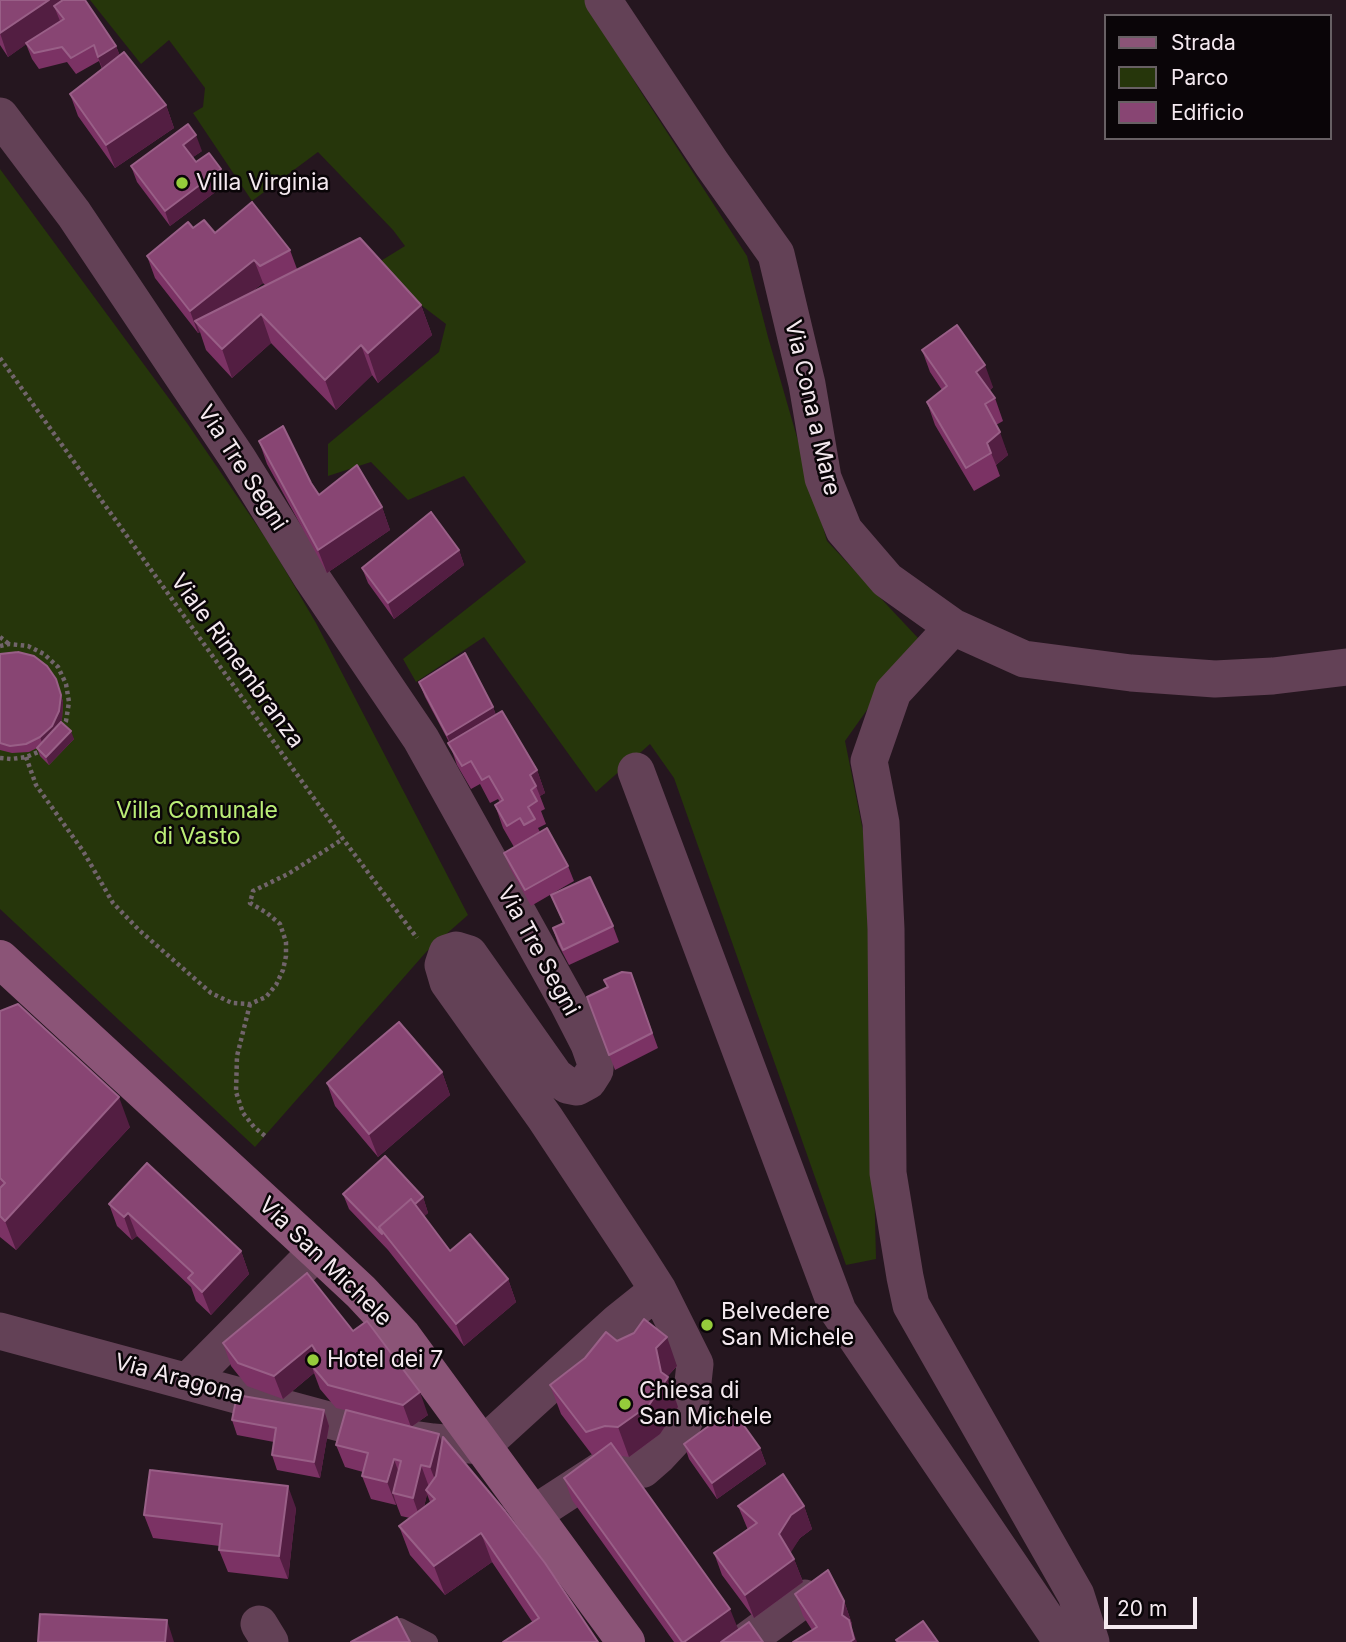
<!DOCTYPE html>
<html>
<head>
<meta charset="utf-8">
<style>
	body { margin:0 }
	#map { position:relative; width:1346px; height:1642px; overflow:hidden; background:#25161f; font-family:Inter,sans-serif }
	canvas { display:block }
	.legend { position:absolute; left:1104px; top:14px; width:228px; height:126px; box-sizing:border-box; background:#0a0508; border:2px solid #686064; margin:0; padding:9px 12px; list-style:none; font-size:21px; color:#f4e9ef }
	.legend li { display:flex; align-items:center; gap:14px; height:35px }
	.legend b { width:35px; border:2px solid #686064 }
	.scale { position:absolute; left:1104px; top:1597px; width:93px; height:32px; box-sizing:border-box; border:4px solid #f4e9ef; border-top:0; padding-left:9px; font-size:21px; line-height:24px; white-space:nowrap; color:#f4e9ef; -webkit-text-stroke:5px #0a0508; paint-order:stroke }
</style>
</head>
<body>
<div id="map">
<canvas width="1346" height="1642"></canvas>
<ul class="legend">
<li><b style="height:9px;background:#8b5477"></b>Strada</li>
<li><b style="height:19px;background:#26360b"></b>Parco</li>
<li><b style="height:19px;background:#884573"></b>Edificio</li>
</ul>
<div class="scale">20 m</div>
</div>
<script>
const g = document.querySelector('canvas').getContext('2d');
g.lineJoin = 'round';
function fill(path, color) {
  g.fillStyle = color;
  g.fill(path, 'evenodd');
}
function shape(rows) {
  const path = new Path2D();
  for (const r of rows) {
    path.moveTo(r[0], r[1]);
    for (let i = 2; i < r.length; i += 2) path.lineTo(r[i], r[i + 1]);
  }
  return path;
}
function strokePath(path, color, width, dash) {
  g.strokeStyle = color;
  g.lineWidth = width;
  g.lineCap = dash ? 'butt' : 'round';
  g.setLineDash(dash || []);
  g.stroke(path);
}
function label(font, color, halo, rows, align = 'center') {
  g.font = font + ' Inter,sans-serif';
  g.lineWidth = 5;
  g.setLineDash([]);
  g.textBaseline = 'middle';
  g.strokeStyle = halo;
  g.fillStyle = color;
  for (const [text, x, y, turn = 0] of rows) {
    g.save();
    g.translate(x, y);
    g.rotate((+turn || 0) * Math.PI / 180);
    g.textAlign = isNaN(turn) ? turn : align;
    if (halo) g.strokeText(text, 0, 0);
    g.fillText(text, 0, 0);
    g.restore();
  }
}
fill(shape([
	[90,0,585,0,641,92,747,256,768,337,827,541,918,638,845,741,866,846,876,1259,846,1265,674,778,650,744,596,792,484,637,416,682,403,659,526,562,464,476,408,500,371,462,328,476,328,444,439,352,446,324,371,267,405,246,393,230,318,152,252,201,193,113,203,107,205,88,169,40,141,64],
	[0,169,187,423,271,546,316,623,468,915,427,951,255,1147,0,909]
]), '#26360b');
strokePath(shape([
	[0,358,343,839,417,938],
	[0,637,9,644],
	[0,646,9,644,28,646,44,654,58,667,66,684,69,702,66,721,62,728],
	[26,757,36,785,83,851,113,903,139,930,211,993,232,1003,250,1004,266,997,276,985,283,970,286,956,286,942,280,924,267,913,250,903,253,891,288,874,343,839],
	[0,758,11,759,26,757,43,750],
	[250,1004,237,1056,236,1092,243,1113,254,1127,265,1136]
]), '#71646b', 4.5, [3.5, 3.5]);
strokePath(shape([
	[373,1642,400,1627,429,1642]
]), '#634156', 18);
strokePath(shape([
	[603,0,712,164,776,254,807,384,823,478,844,530,887,580,953,627,1024,659,1131,673,1215,679,1273,676,1346,667],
	[0,116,74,214,238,459,312,578,421,739,568,1003,589,1044,595,1061,595,1070,588,1081,577,1087,567,1085,555,1076,469,954,456,950,447,953,443,965,448,982,545,1118,637,1257,658,1290,695,1364,691,1400,684,1422,673,1440,659,1455,643,1469,623,1462,616,1462,606,1467,532,1515],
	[953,627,893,692,869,761,881,823,886,929,888,1173,905,1277,911,1305,1076,1595,1091,1642],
	[636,771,838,1311,1062,1642],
	[0,1331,384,1435,433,1442,482,1446,618,1322,658,1290],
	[188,1381,317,1251],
	[259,1624,270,1642],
	[745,1642,805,1598]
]), '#634156', 37);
strokePath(shape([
	[0,959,317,1251,361,1292,402,1336,626,1642]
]), '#8b5477', 38);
fill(shape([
	[0,0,85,0,116,46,120,56,166,105,174,128,115,168,78,116,70,94,102,69,99,61,76,74,67,62,39,69,32,59,26,44,8,57,0,45],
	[202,151,193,157,196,162,226,184,170,226,137,182,131,166],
	[193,228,290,250,297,269,421,305,432,335,378,383,372,375,336,410,271,343,232,378,206,350,200,332,198,333,155,278,147,256],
	[263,283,265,285,249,294],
	[922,350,993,387,989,391,995,398,1003,421,996,425,1008,455,996,465,1000,476,974,491,935,425,927,402,942,390,930,372],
	[259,441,311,483,319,495,382,507,390,530,327,573,267,464],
	[459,550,464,565,394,619,368,583,362,568],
	[0,654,56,679,63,702,62,719,60,724,74,739,49,765,40,756,37,748,29,752,12,753,0,750],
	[419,682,493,707,496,715,537,770,545,793,540,796,545,809,541,811,546,824,538,828,540,832,568,866,574,881,531,906,510,868,504,853,514,847,503,828,495,805,500,802,498,799,490,803,480,784,471,789,457,765,449,742,425,697],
	[551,895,613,926,619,942,569,965,558,944,553,928,563,923],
	[631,973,658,1048,615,1070,587,997,607,987,604,980],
	[0,1011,130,1127,16,1250,0,1237],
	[442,1072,450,1095,378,1157,335,1106,327,1083],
	[343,1194,423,1197,428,1213,424,1216,450,1251,508,1279,516,1302,464,1346,388,1250,349,1209],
	[109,1204,241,1251,249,1274,211,1315,196,1301,191,1287,137,1236,132,1240,117,1226],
	[353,1331,428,1415,411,1427,439,1434,442,1443,598,1642,533,1623,492,1562,445,1595,410,1555,399,1526,410,1518,401,1516,396,1503,396,1505,371,1499,362,1476,363,1472,345,1467,336,1445,373,1417,336,1408,320,1389,314,1373,283,1399,247,1386,231,1366,223,1343],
	[427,1494,430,1502,424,1507],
	[617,1341,677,1366,667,1377,678,1407,660,1434,629,1457,621,1456,738,1630,763,1642,674,1642,572,1500,564,1478,593,1456,561,1414,550,1385],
	[324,1410,329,1426,320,1478,277,1470,272,1455,274,1442,237,1435,232,1420],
	[684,1444,760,1448,766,1464,717,1499,689,1459],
	[738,1506,804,1506,812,1529,800,1538,790,1552,794,1559,803,1582,754,1618,722,1575,714,1553,748,1530],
	[296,1508,288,1579,228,1572,219,1550,220,1546,153,1538,144,1515],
	[795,1594,844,1601,852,1624,852,1628,812,1630,803,1616]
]), '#7b3264');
fill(shape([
	[49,0,68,0,54,6,60,21,8,57,0,33],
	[116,46,122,61,104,73,98,57],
	[166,105,174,128,115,168,106,145],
	[196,135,202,151,189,160,183,145],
	[221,169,226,184,170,226,165,211],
	[254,260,263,283,203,329,195,321,200,332,198,333,190,311],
	[421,305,432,335,378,383,368,353],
	[261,314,271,343,232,378,222,349],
	[361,345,372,375,336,410,325,380],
	[985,365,993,387,985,395,976,372],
	[1000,432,1008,455,996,465,987,443],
	[382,507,390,530,327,573,318,550],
	[459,550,464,565,394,619,388,603],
	[56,679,63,702,62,719,55,734,43,745,40,737],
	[493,707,498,722,453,751,447,735],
	[71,731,74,739,49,765,46,757],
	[537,770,545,793,540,796,536,786,530,775],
	[442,1072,450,1095,378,1157,369,1134],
	[119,1097,130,1127,16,1250,5,1221],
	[423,1197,428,1213,393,1245,384,1233],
	[128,1213,137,1236,132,1240,124,1217],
	[241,1251,249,1274,211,1315,202,1292],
	[508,1279,516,1302,464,1346,456,1324],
	[667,1337,677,1366,666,1378,668,1377,678,1407,660,1434,629,1457,618,1427,661,1372,656,1348],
	[312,1345,320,1367,312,1366,314,1373,283,1399,274,1376],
	[420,1392,428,1415,411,1427,403,1405],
	[324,1410,329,1426,320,1478,314,1462],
	[439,1434,447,1457,439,1490,430,1467],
	[760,1448,766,1464,717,1499,712,1483],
	[394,1459,402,1482,393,1493,396,1503,396,1505,387,1482],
	[421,1465,429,1487,426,1490,427,1494,421,1521,413,1498],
	[288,1486,296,1508,288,1579,279,1556],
	[804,1506,812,1529,800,1538,788,1557,779,1534,791,1515],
	[481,1533,492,1562,445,1595,434,1566],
	[794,1559,803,1582,754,1618,745,1595],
	[844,1601,852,1624,852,1628,857,1642,850,1642,842,1615],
	[730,1609,739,1631,724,1642,684,1642],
	[167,1620,174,1642,165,1642]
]), '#531e42');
const building = shape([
	[0,0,49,0,0,33,0,0],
	[63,0,85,0,116,46,98,57,94,45,71,58,62,47,34,53,26,43,64,19,54,6,63,0],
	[124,52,166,105,106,145,70,94,124,52],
	[188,124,196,135,183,145,196,162,209,153,221,169,165,211,131,166,188,124],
	[252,202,290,250,260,266,254,260,190,311,147,256,188,222,193,228,204,220,215,233,252,202],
	[360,238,421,305,368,353,361,345,325,380,261,314,222,349,195,321,360,238],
	[957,325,985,365,976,372,995,398,985,404,1000,432,987,443,991,453,966,468,927,402,947,386,922,350,957,325],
	[283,426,311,483,319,495,357,465,382,507,318,550,259,441,283,426],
	[431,512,459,550,388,603,362,568,431,512],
	[18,652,34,656,47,666,56,679,61,695,59,711,52,726,40,737,26,744,10,746,0,743,0,654,18,652],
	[465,653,493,707,447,735,419,682,465,653],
	[502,711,537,770,530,775,536,786,531,790,537,801,528,807,535,819,524,825,520,818,507,826,495,805,503,800,489,776,482,780,471,761,462,766,448,743,502,711],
	[61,722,71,731,46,757,37,748,61,722],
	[547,828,568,866,525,890,504,853,547,828],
	[590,877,613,926,563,950,553,928,564,923,551,895,590,877],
	[622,972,631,973,652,1033,609,1055,587,997,608,987,604,980,622,972],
	[18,1004,119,1097,5,1221,0,1216,0,1188,5,1183,0,1178,0,1011,18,1004],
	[399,1022,442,1072,369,1134,327,1083,399,1022],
	[385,1156,423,1197,415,1204,411,1199,379,1227,382,1234,343,1194,385,1156],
	[147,1163,241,1251,202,1292,188,1278,193,1273,128,1213,124,1217,109,1204,147,1163],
	[411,1199,450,1251,470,1234,508,1279,456,1324,379,1227,411,1199],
	[307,1273,353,1331,367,1321,420,1392,403,1405,328,1385,312,1366,320,1358,312,1345,274,1376,238,1363,223,1343,307,1273],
	[644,1319,667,1337,656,1348,661,1372,668,1377,649,1405,618,1427,605,1426,586,1432,550,1385,585,1358,606,1332,617,1341,634,1333,644,1319],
	[237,1395,324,1410,314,1462,272,1455,276,1428,232,1420,237,1395],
	[732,1409,760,1448,712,1483,684,1444,732,1409],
	[346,1410,439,1434,430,1467,421,1465,413,1498,393,1493,401,1461,394,1459,387,1482,362,1476,368,1453,336,1445,346,1410],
	[443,1437,505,1511,545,1563,598,1642,503,1642,539,1618,481,1533,434,1566,399,1526,435,1499,426,1490,436,1476,443,1437],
	[611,1443,730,1609,684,1642,682,1642,564,1478,611,1443],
	[150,1470,288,1486,279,1556,219,1550,222,1524,144,1515,150,1470],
	[783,1474,804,1506,791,1515,779,1534,794,1559,745,1595,714,1553,757,1523,738,1506,783,1474],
	[828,1570,844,1601,842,1615,849,1620,854,1639,850,1642,793,1642,817,1627,795,1594,828,1570],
	[40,1614,167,1620,165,1642,38,1642,40,1614],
	[397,1617,410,1642,351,1642,397,1617],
	[923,1621,938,1642,898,1642,896,1640,923,1621],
	[749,1622,763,1642,721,1642,749,1622]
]);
fill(building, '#884573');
strokePath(building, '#995f87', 2);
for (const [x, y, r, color] of [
	[182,183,7,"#95cc3b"],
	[707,1325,7,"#95cc3b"],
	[313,1360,7,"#95cc3b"],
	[625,1404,7,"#95cc3b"]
]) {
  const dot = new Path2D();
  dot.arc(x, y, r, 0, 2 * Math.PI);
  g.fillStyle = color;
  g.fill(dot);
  strokePath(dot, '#0a0508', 2.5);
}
label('23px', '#f4e9ef', '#0a0508', [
	["Villa Virginia",196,183],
	["Belvedere",721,1312],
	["San Michele",721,1338],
	["Hotel dei 7",327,1360],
	["Chiesa di",639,1391],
	["San Michele",639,1417]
], 'left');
label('23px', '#f4e9ef', '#0a0508', [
	["Via Cona a Mare",812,408,77],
	["Via Tre Segni",242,468,57],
	["Viale Rimembranza",237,661,54],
	["Via Tre Segni",538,951,61],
	["Via San Michele",325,1262,44],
	["Via Aragona",179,1379,15]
]);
label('23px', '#be7', '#0a0508', [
	["Villa Comunale",197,811],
	["di Vasto",197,837]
]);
</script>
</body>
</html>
